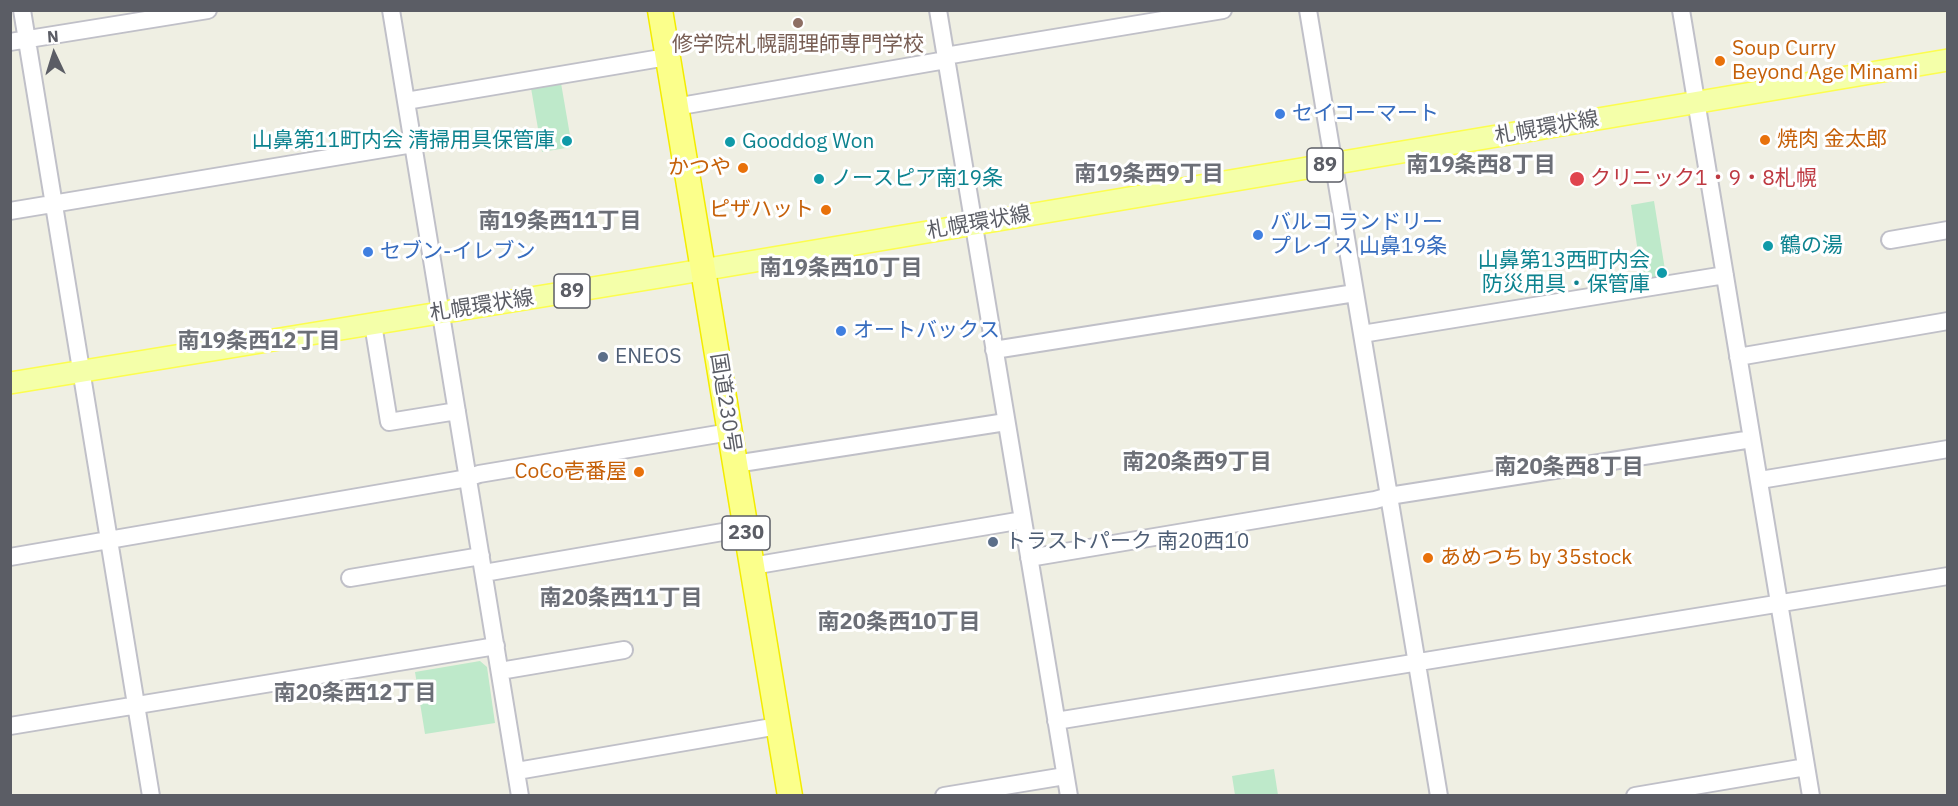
<!DOCTYPE html>
<html>
<head>
<meta charset="utf-8">
<style>
	body { margin:0 }
	#map { position:relative; width:1958px; height:806px; overflow:hidden; background:#efefe3; font-family:"IBM Plex Sans",sans-serif }
	canvas { display:block }
	.frame { position:absolute; inset:0; border:12px solid #5b5d65; pointer-events:none }
	.north { position:absolute; left:24px; top:24px; width:60px; height:60px; -webkit-text-stroke:4px #fff; paint-order:stroke; rotate:356deg; font-size:16px; font-weight:700; line-height:24px; text-align:center; color:#5b5d65 }
	.north::after { content:''; display:block; margin:auto; width:21px; height:27px; background:#5b5d65; clip-path:polygon(50% 0,100% 100%,50% 72%,0 100%) }
</style>
</head>
<body>
<div id="map">
<canvas width="1958" height="806"></canvas>
<div class="frame"></div>
<div class="north">N</div>
</div>
<script>
const g = document.querySelector('canvas').getContext('2d');
g.lineJoin = 'round';
function fill(path, color) {
  g.fillStyle = color;
  g.fill(path, 'evenodd');
}
function shape(rows) {
  const path = new Path2D();
  for (const r of rows) {
    path.moveTo(r[0], r[1]);
    for (let i = 2; i < r.length; i += 2) path.lineTo(r[i], r[i + 1]);
  }
  return path;
}
function strokePath(path, color, width, dash) {
  g.strokeStyle = color;
  g.lineWidth = width;
  g.lineCap = dash ? 'butt' : 'round';
  g.setLineDash(dash || []);
  g.stroke(path);
}
function label(font, color, halo, rows, align = 'center') {
  g.font = font + ' "IBM Plex Sans","Noto Sans JP",sans-serif';
  g.lineWidth = 6;
  g.setLineDash([]);
  g.textBaseline = 'middle';
  g.strokeStyle = halo;
  g.fillStyle = color;
  for (const [text, x, y, turn = 0] of rows) {
    g.save();
    g.translate(x, y);
    g.rotate((+turn || 0) * Math.PI / 180);
    g.textAlign = isNaN(turn) ? turn : align;
    if (halo) g.strokeText(text, 0, 0);
    g.fillText(text, 0, 0);
    g.restore();
  }
}
fill(shape([
	[561,83,572,147,542,152,531,88],
	[1654,201,1666,276,1642,280,1631,205],
	[480,661,487,667,495,723,425,734,415,672],
	[1274,769,1278,795,1235,795,1232,776]
]), '#bee9ca');
const minor = shape([
	[22,10,151,796],
	[391,10,520,796],
	[938,10,1069,796],
	[1308,10,1439,796],
	[1681,10,1811,796],
	[10,42,208,10],
	[945,56,1223,10],
	[406,101,667,57],
	[675,107,946,60],
	[10,211,413,144],
	[1890,240,1948,230],
	[373,324,389,422,457,411],
	[1362,334,1725,275],
	[994,350,1355,293],
	[1738,357,1948,321],
	[735,464,1006,422],
	[1760,480,1948,449],
	[10,557,468,478,479,474,730,432],
	[1029,558,1375,500,1389,496,1752,439],
	[752,566,1023,520],
	[484,573,746,528],
	[350,578,481,556],
	[500,671,624,650],
	[1056,721,1948,576],
	[10,726,496,646],
	[517,771,778,726],
	[944,796,1065,776],
	[1635,796,1806,767]
]);
const major = shape([
	[10,383,672,275,1948,60]
]);
const highway = shape([
	[660,10,790,796]
]);
strokePath(minor, '#c0c0c8', 20);
strokePath(major, '#fcfd4f', 24);
strokePath(highway, '#f3ec00', 27);
strokePath(minor, '#fff', 16);
strokePath(major, '#f4ffa9', 21);
strokePath(highway, '#fbff8b', 24);
for (const [x, y, r, color] of [
	[798,23,6,"#8d6e63"],
	[1720,61,6,"#e8710a"],
	[1280,114,6,"#3f7fe0"],
	[1765,140,6,"#e8710a"],
	[567,141,6,"#0f9aa8"],
	[730,142,6,"#0f9aa8"],
	[743,168,6,"#e8710a"],
	[819,179,6,"#0f9aa8"],
	[1577,179,8,"#e0444e"],
	[826,210,6,"#e8710a"],
	[1258,235,6,"#3f7fe0"],
	[1768,246,6,"#0f9aa8"],
	[368,252,6,"#3f7fe0"],
	[1662,273,6,"#0f9aa8"],
	[841,331,6,"#3f7fe0"],
	[603,357,6,"#5c6f8a"],
	[639,472,6,"#e8710a"],
	[993,542,6,"#5c6f8a"],
	[1428,558,6,"#e8710a"]
]) {
  const dot = new Path2D();
  dot.arc(x, y, r, 0, 2 * Math.PI);
  g.fillStyle = color;
  g.fill(dot);
  strokePath(dot, '#fff', 2);
}
for (const [x, y, w] of [
	[1325,165,36],
	[572,291,36],
	[746,533,48]
]) {
  const box = new Path2D();
  box.roundRect(x - w / 2, y - 17, w, 34, 4.5);
  g.fillStyle = '#fff';
  g.fill(box);
  strokePath(box, '#5b5d65', 1.5);
}
label('bold 20px', '#5b5d65', null, [
	["89",1325,165],
	["89",572,291],
	["230",746,533]
]);
label('21px', '#785e54', '#fff', [
	["修学院札幌調理師専門学校",798,45]
]);
label('21px', '#c56008', '#fff', [
	["Soup Curry",1732,49],
	["Beyond Age Minami",1732,73],
	["焼肉 金太郎",1777,140],
	["かつや",731,168,"right"],
	["ピザハット",814,210,"right"],
	["CoCo壱番屋",627,472,"right"],
	["あめつち by 35stock",1440,558]
], 'left');
label('21px', '#366cbe', '#fff', [
	["セイコーマート",1292,114],
	["バルコ ランドリー",1270,223],
	["プレイス 山鼻19条",1270,247],
	["セブン-イレブン",380,252],
	["オートバックス",853,331]
], 'left');
label('21px', '#5b5d65', '#fff', [
	["札幌環状線",1547,128,-10],
	["札幌環状線",979,223,-10],
	["札幌環状線",482,306,-9],
	["国道230号",725,403,81]
]);
label('21px', '#0d838f', '#fff', [
	["山鼻第11町内会 清掃用具保管庫",555,141,"right"],
	["Gooddog Won",742,142],
	["ノースピア南19条",831,179],
	["鶴の湯",1780,246],
	["山鼻第13西町内会",1650,261,"right"],
	["防災用具・保管庫",1650,285,"right"]
], 'left');
label('21px', '#be3a42', '#fff', [
	["クリニック1・9・8札幌",1590,179]
], 'left');
label('21px', '#4e5e75', '#fff', [
	["ENEOS",615,357],
	["トラストパーク 南20西10",1005,542]
], 'left');
label('bold 22px', '#6c6f77', '#fff', [
	["南19条西8丁目",1481,166],
	["南19条西9丁目",1149,175],
	["南19条西11丁目",560,222],
	["南19条西10丁目",841,269],
	["南19条西12丁目",259,342],
	["南20条西9丁目",1197,463],
	["南20条西8丁目",1569,468],
	["南20条西11丁目",621,599],
	["南20条西10丁目",899,623],
	["南20条西12丁目",355,694]
]);
</script>
</body>
</html>
